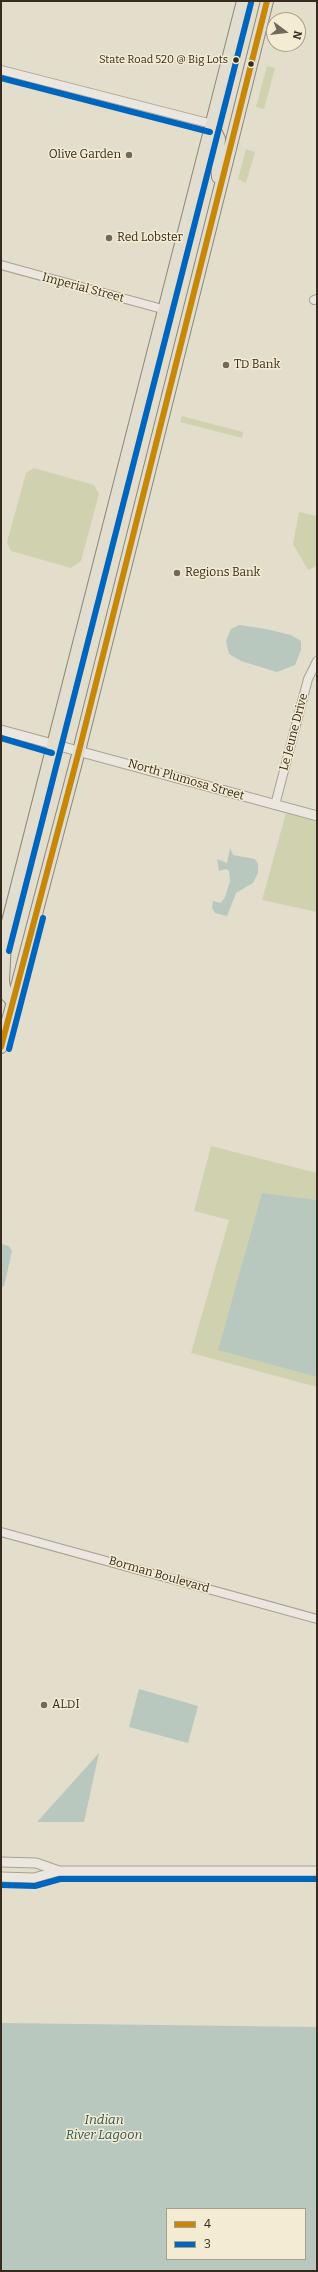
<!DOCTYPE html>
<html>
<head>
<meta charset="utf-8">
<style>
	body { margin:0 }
	#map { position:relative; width:318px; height:2272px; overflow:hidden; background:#e3ddcc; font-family:Bitter,serif }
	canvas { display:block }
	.frame { position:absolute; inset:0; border:2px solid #362b1e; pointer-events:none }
	.legend { position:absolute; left:166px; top:2208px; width:140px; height:52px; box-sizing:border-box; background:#f4ecd2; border:1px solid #a89f8a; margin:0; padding:5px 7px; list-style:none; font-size:12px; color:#362b1e }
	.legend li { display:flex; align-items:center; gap:8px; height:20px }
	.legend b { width:20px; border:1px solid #a89f8a }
	.north { position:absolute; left:266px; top:12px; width:40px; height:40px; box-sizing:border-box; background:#f4ecd2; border:1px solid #a89f8a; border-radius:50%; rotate:105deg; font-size:11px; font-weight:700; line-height:16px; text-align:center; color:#362b1e }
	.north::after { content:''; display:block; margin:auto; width:14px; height:18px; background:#73695b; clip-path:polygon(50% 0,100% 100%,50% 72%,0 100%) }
</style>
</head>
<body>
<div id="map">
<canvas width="318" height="2272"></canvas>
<div class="frame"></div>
<ul class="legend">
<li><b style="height:5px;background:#c78708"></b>4</li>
<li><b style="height:5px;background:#0065bd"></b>3</li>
</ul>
<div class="north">N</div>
</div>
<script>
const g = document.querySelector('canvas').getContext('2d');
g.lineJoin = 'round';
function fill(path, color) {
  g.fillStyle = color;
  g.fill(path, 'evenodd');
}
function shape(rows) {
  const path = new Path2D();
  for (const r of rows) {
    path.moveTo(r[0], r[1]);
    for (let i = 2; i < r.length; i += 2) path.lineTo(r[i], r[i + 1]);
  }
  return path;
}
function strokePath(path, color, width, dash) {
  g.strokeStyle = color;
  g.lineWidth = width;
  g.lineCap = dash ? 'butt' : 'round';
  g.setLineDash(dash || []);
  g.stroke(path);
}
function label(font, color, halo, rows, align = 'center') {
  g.font = font + ' Bitter,serif';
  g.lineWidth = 3;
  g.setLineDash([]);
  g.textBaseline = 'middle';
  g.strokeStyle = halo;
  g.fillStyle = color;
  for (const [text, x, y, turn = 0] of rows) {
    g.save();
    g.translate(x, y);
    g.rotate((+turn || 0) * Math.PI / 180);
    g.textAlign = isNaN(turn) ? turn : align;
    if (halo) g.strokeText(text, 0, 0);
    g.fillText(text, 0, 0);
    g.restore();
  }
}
fill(shape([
	[267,66,275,68,264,109,256,107],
	[246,149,255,152,246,183,238,179],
	[182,416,243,432,242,438,180,422],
	[34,468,94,485,99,494,81,561,71,568,11,551,7,542,26,473],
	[299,512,317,516,317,566,308,570,293,544],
	[286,813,317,822,317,912,262,900],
	[211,1146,317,1173,317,1387,191,1353,229,1220,194,1211]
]), '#d0d2af');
fill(shape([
	[239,625,266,629,291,635,301,641,301,650,295,665,277,672,241,661,229,654,226,641,231,629],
	[230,848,233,855,255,859,258,864,258,873,253,883,236,893,227,916,215,913,212,908,213,901,221,903,225,897,230,881,229,871,226,869,219,871,217,859,227,863],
	[262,1193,317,1200,317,1377,218,1350],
	[1,1244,9,1246,12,1251,4,1286,1,1288],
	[139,1689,198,1706,188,1743,129,1727],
	[99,1753,84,1822,37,1822],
	[1,2023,317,2027,317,2271,1,2271],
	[167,2209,305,2209,305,2259,167,2259]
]), '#b8c8bf');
const minor = shape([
	[1,70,212,124],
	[1,265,166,310],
	[314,300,317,299],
	[275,805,308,679,317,661],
	[1,1532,317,1619]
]);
const tertiary = shape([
	[1,730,317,816],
	[1,1862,36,1863,59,1871],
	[1,1877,34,1878,59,1871,317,1871]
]);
const primary = shape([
	[212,124,219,139,217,165,218,177],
	[5,941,3,981,5,993,13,1002],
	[1,949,243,1],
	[1,1047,79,751,267,1]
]);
strokePath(minor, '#a8a296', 10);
strokePath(tertiary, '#a8a296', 11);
strokePath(primary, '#8d877c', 14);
strokePath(minor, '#ebe7de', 8);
strokePath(tertiary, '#ebe7de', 9);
strokePath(primary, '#e2decf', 12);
strokePath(shape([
	[1,1047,79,751,267,1]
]), '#c78708', 6);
strokePath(shape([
	[1,78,210,132],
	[1,738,52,753],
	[9,951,251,3],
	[9,1049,43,918],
	[1,1885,35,1886,60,1879,317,1879]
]), '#0065bd', 6);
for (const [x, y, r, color] of [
	[236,60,3.5,"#362b1e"],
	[251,64,3.5,"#362b1e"],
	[129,155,4,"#73695b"],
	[109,238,4,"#73695b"],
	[226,365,4,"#73695b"],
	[177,573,4,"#73695b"],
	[44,1705,4,"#73695b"]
]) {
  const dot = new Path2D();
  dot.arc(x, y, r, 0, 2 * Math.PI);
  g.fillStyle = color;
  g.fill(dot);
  strokePath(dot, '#f4ecd2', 1.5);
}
label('11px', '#362b1e', '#f4ecd2', [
	["State Road 520 @ Big Lots",228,60]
], 'right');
label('12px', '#362b1e', '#f4ecd2', [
	["Olive Garden",121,155,"right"],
	["Red Lobster",117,238],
	["TD Bank",234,365],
	["Regions Bank",185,573],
	["ALDI",52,1705]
], 'left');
label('12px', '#362b1e', '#f4ecd2', [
	["Imperial Street",83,288,15],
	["Le Jeune Drive",294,732,-75],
	["North Plumosa Street",186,780,16],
	["Borman Boulevard",159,1575,16]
]);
label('italic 13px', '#2e5555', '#f4ecd2', [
	["Indian",104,2120],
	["River Lagoon",104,2135]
]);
</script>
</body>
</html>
